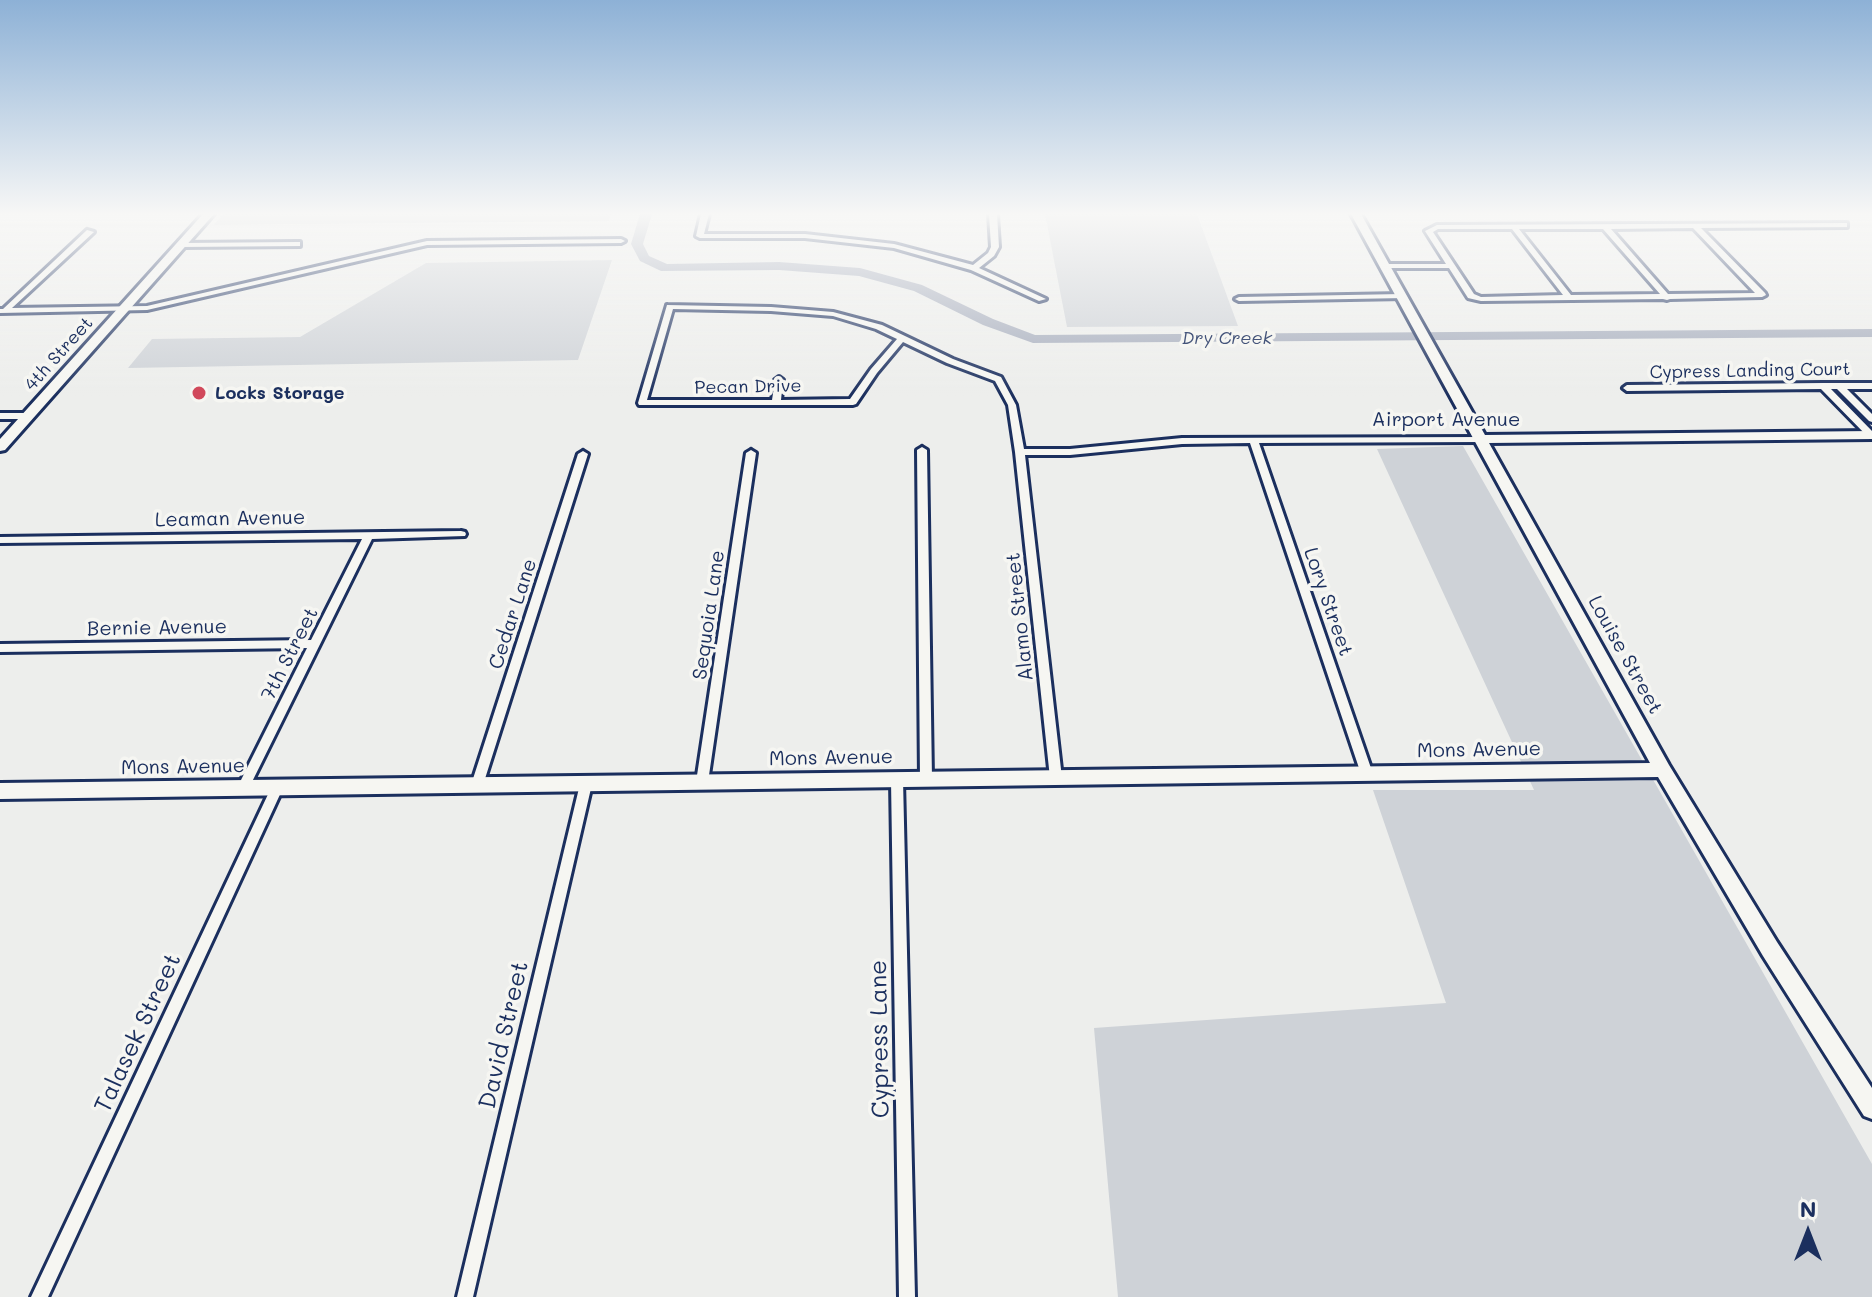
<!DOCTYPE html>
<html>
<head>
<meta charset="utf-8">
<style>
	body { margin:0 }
	#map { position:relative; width:1872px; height:1297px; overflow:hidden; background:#edeeec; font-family:Mali,sans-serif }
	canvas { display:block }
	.north { position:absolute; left:1768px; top:1193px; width:80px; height:80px; -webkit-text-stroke:6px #f6f6f2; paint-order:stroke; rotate:0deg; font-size:22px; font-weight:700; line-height:32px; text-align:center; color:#1b2f5e }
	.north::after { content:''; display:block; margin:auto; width:28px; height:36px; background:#1b2f5e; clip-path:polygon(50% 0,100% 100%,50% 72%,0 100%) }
</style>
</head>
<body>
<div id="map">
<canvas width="1872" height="1297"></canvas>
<div class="north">N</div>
</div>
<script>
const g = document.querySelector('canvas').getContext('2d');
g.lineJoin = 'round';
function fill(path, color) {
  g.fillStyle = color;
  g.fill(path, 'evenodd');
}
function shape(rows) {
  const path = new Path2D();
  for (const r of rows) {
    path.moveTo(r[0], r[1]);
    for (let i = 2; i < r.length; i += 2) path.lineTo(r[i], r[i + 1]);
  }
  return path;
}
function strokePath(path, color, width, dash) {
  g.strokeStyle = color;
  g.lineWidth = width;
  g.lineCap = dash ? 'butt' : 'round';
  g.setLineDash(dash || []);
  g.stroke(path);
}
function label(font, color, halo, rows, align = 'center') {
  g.font = font + ' Mali,sans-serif';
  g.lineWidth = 7;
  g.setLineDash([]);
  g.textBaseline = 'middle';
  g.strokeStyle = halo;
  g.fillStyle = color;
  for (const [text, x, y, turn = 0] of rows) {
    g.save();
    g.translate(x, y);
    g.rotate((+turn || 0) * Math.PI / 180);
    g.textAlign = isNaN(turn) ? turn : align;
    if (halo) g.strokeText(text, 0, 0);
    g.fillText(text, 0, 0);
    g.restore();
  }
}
fill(shape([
	[223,214,611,214,609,221,214,225],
	[1045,214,1197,214,1238,326,1067,327],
	[612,260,578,360,128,368,152,339,300,337,426,263],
	[1463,446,1872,1164,1872,1297,1118,1297,1094,1028,1446,1003,1373,790,1534,790,1377,449]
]), '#ced2d7');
fill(shape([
	[640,214,652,214,643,244,649,256,667,264,779,262,860,268,922,285,993,319,1035,335,1872,329,1872,337,1033,343,983,325,914,291,859,276,779,270,661,271,640,261,631,244,640,214]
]), '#a5acbc');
const street = shape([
	[701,214,709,214,704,234,805,234,894,244,973,265,988,253,991,247,989,214,997,214,999,247,994,256,979,268,1046,299,1039,301,971,270,894,248,805,238,700,238,696,236,701,214],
	[1844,223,1847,223,1847,227,1701,228,1765,293,1766,295,1762,297,1670,299,1667,300,1663,299,1481,301,1468,298,1449,268,1385,268,1381,266,1385,264,1446,264,1425,231,1437,225,1844,223],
	[1693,228,1755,293,1668,294,1611,229,1693,228],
	[1438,229,1512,229,1563,295,1481,297,1474,294,1433,232,1438,229],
	[1519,229,1603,229,1660,294,1571,295,1519,229],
	[87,230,94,232,12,308,147,306,427,241,621,239,625,241,621,243,427,245,147,310,0,313,0,309,3,309,87,230],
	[297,242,300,242,300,246,181,247,177,245,181,243,297,242],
	[1402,294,1405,294,1405,298,1239,301,1235,299,1239,297,1402,294],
	[667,305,771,307,833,312,882,325,953,359,1001,377,1016,405,1024,449,1070,449,1182,438,1483,437,1485,439,1480,442,1259,443,1373,774,1371,778,1367,779,1363,778,1361,774,1250,443,1182,444,1070,455,1025,455,1062,778,1060,782,1056,783,1052,782,1050,778,1015,452,1008,405,995,381,947,363,903,342,877,373,856,404,853,405,639,405,638,403,667,305],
	[673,309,771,311,833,316,876,329,897,339,871,369,850,399,781,400,783,380,779,377,775,380,772,400,647,400,673,309],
	[1823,383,1872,383,1872,389,1847,389,1872,414,1872,422,1869,421,1837,389,1831,389,1872,431,1872,438,1868,437,1821,389,1627,391,1623,388,1627,385,1823,383],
	[0,413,28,413,32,416,28,419,0,419,0,413],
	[922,447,927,450,932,779,930,783,926,784,922,783,920,779,917,450,922,447],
	[751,450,756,453,708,782,706,786,702,787,698,786,696,782,746,453,751,450],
	[583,451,588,454,483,785,481,789,477,790,473,789,471,785,578,454,583,451],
	[461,531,465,532,466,534,465,536,372,539,247,792,243,793,239,792,237,788,307,648,0,652,0,644,311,640,362,539,0,543,0,537,461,531],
	[897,775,901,776,903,780,915,1297,899,1297,891,780,893,776,897,775],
	[586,779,590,780,592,784,473,1297,457,1297,580,784,582,780,586,779],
	[277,783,281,784,283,788,48,1297,31,1297,271,788,273,784,277,783]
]);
const secondary = shape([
	[203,214,214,214,5,450,0,451,0,439,203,214],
	[1351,214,1361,214,1485,435,1872,431,1872,439,1489,443,1669,765,1777,942,1872,1088,1872,1119,1864,1116,1763,956,1658,777,0,799,0,783,1650,763,1351,214]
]);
strokePath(street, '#1b2f5e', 6);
strokePath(secondary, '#1b2f5e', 6);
fill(street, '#f6f6f2');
fill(secondary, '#f6f6f2');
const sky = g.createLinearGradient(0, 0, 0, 396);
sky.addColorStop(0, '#8db1d6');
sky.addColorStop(0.54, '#f7f7f6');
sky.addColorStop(1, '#f7f7f600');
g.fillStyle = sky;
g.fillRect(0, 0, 1872, 396);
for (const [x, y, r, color] of [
	[199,393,8,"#d1495b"]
]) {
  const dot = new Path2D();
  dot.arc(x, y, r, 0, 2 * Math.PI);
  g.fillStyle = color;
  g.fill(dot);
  strokePath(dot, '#f6f6f2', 3);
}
label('italic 18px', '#44547a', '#f6f6f2', [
	["Dry Creek",1227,338]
]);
label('18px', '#1b2f5e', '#f6f6f2', [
	["4th Street",59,354,-48],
	["Cypress Landing Court",1750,371,-1],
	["Pecan Drive",748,387,-1]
]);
label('bold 18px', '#1b2f5e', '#f6f6f2', [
	["Locks Storage",215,393]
], 'left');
label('20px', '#1b2f5e', '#f6f6f2', [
	["Airport Avenue",1446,420],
	["Leaman Avenue",230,519,-1],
	["Lory Street",1328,602,71],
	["Cedar Lane",513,614,-72],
	["Sequoia Lane",709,615,-82],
	["Alamo Street",1020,617,-96],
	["Bernie Avenue",157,628,-1],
	["7th Street",290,654,-63],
	["Louise Street",1625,655,61],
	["Mons Avenue",1479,750,-1],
	["Mons Avenue",831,758,-1],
	["Mons Avenue",183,767,-1]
]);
label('24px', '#1b2f5e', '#f6f6f2', [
	["Talasek Street",138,1033,-65],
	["David Street",504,1035,-77],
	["Cypress Lane",880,1039,-91]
]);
</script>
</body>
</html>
